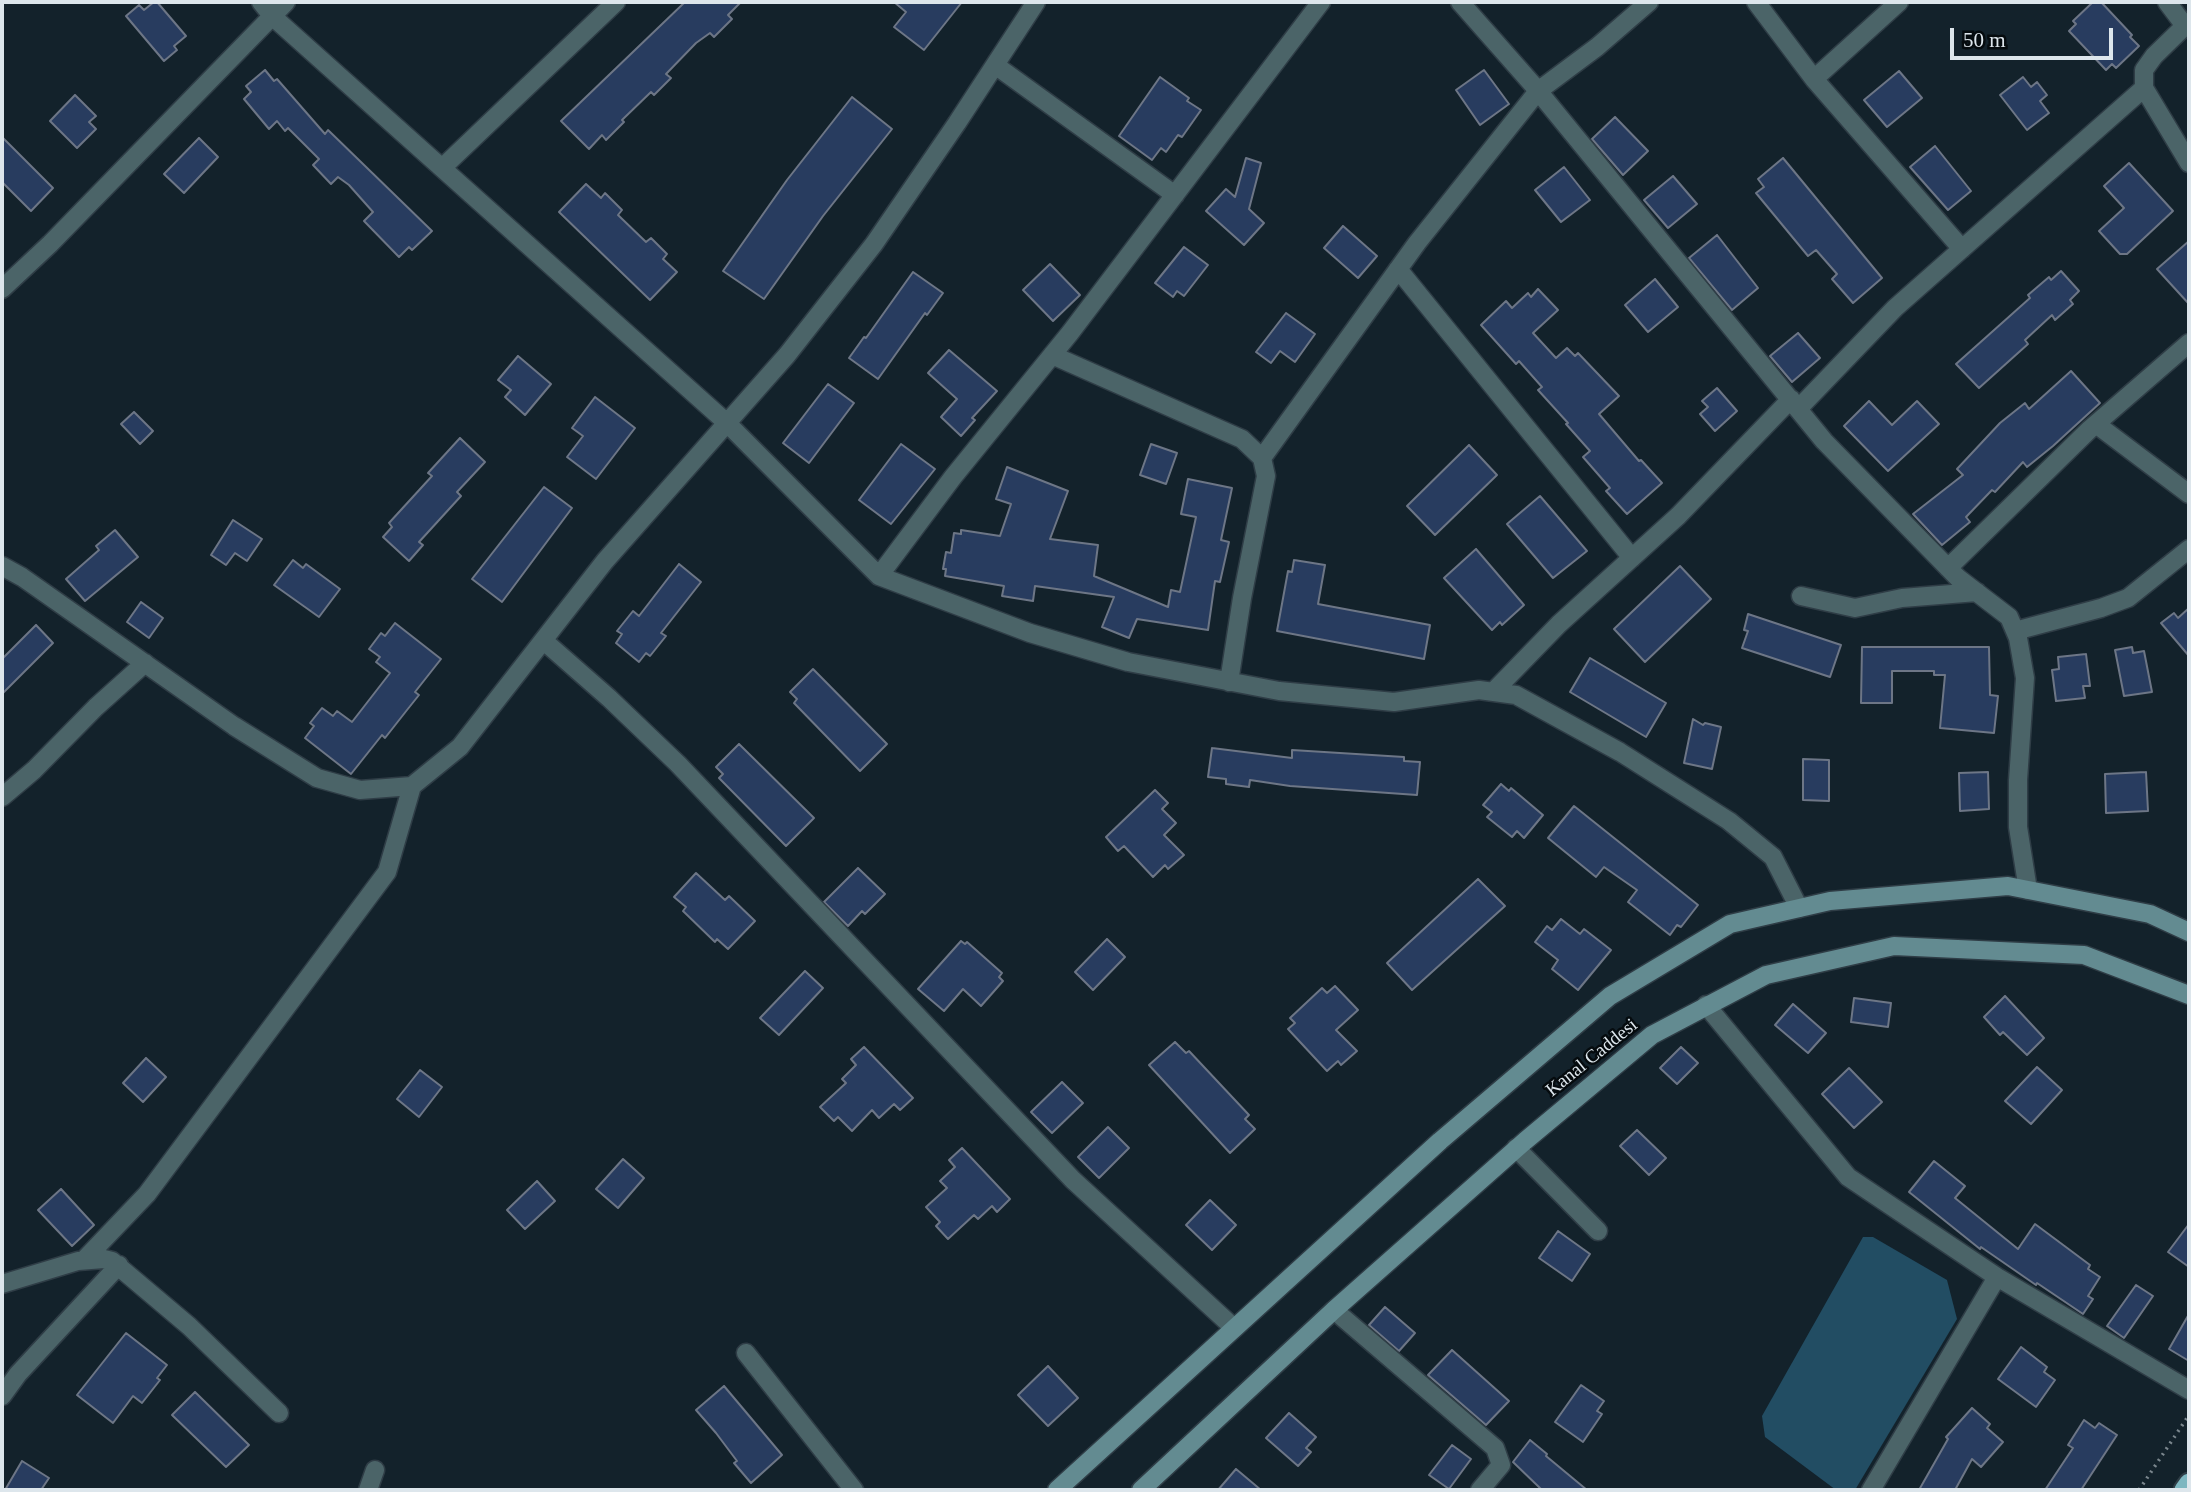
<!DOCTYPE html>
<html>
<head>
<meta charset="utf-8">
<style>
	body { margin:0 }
	#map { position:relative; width:2191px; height:1492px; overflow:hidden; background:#13222b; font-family:Georgia,serif }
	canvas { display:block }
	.frame { position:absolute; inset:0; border:4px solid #dde6ec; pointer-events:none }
	.scale { position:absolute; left:1950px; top:28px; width:163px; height:32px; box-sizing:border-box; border:4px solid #dde6ec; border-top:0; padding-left:9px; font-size:21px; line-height:24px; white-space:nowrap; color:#dde6ec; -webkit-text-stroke:5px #050b0e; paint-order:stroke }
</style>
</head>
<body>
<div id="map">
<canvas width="2191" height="1492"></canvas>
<div class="frame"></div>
<div class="scale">50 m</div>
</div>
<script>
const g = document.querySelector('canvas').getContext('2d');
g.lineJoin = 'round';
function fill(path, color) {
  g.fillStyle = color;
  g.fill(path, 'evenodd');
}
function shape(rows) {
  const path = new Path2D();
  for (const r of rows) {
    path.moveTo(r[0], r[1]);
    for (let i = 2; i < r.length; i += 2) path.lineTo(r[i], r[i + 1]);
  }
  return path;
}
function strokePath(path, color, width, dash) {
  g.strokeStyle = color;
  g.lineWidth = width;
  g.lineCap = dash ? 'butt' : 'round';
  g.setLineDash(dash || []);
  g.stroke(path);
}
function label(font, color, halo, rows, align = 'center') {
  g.font = font + ' Georgia,serif';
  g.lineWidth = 5;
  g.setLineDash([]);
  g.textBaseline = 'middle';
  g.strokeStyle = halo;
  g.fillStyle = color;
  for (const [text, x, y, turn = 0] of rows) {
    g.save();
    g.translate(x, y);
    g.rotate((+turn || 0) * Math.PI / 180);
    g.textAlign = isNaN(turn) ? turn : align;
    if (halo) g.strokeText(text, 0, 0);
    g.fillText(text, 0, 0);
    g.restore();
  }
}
fill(shape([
	[1863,1237,1873,1237,1947,1280,1957,1319,1855,1490,1836,1490,1765,1437,1762,1416]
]), '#224d63');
const building = shape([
	[154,2,157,2,186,36,174,46,177,50,164,61,126,16,139,5,144,10,154,2],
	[685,2,741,2,728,15,732,19,714,37,710,33,696,43,666,74,671,78,654,95,651,92,622,120,624,122,606,140,602,135,589,149,561,121,685,2],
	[894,2,962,2,924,50,894,27,906,12,894,2],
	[2093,2,2101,2,2132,35,2130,37,2139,46,2116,68,2112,64,2106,70,2069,31,2076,24,2073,21,2093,2],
	[265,70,274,81,277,79,325,134,328,130,432,231,412,250,409,247,399,257,364,221,373,212,349,185,338,177,331,184,313,165,319,159,288,128,285,131,277,121,269,129,244,99,251,92,246,86,265,70],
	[1484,70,1509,104,1480,125,1456,90,1484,70],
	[1899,71,1922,98,1887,127,1864,100,1899,71],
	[1160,77,1189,98,1187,101,1201,110,1182,137,1178,135,1166,152,1161,148,1152,160,1119,136,1160,77],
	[2023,77,2031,87,2037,82,2047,95,2040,101,2049,113,2027,130,2000,95,2023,77],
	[75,95,96,116,89,122,96,129,77,148,50,121,75,95],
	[852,97,892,129,823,216,764,299,723,271,787,180,852,97],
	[1615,117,1648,151,1623,175,1592,139,1615,117],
	[2,137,53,188,31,211,2,182,2,137],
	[199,138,218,157,184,193,164,174,199,138],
	[1935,146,1971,191,1948,210,1910,167,1935,146],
	[1246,158,1261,163,1249,209,1264,223,1244,245,1206,211,1226,189,1235,197,1246,158],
	[1783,158,1882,278,1853,303,1832,279,1837,274,1816,250,1808,256,1756,193,1764,187,1758,179,1783,158],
	[2129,163,2173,211,2127,254,2120,254,2099,231,2124,208,2104,186,2129,163],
	[1564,167,1590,200,1561,222,1535,190,1564,167],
	[1673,176,1697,204,1668,228,1644,200,1673,176],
	[586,184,601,198,605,193,622,210,618,215,646,242,651,238,667,254,663,259,677,272,650,300,559,212,586,184],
	[1343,226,1377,256,1358,278,1324,248,1343,226],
	[1717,235,1758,288,1732,310,1689,258,1717,235],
	[2189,241,2189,304,2157,269,2189,241],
	[1184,247,1208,265,1184,296,1177,291,1173,297,1155,283,1184,247],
	[1050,264,1080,295,1053,321,1023,290,1050,264],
	[2061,271,2079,291,2070,300,2073,304,2055,320,2052,315,2025,340,2028,344,1979,388,1956,364,2030,298,2028,295,2049,277,2051,280,2061,271],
	[913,272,943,293,927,315,925,313,878,379,849,358,864,337,866,338,913,272],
	[1655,279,1678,307,1648,332,1625,305,1655,279],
	[1538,289,1558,310,1533,333,1556,358,1567,348,1575,356,1578,353,1619,396,1599,414,1639,461,1641,460,1662,483,1627,514,1606,491,1610,488,1583,457,1590,451,1566,424,1568,423,1538,390,1542,387,1519,361,1516,364,1481,325,1506,301,1512,308,1528,293,1531,297,1538,289],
	[1286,313,1315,334,1295,362,1280,351,1271,363,1256,352,1286,313],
	[1798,333,1820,358,1792,382,1770,356,1798,333],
	[949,350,997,391,972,418,975,420,961,436,941,417,957,399,928,373,949,350],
	[518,356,551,384,525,415,505,397,511,390,498,380,518,356],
	[2071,371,2100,403,2053,446,2027,467,2023,462,1995,492,1992,490,1966,517,1970,522,1942,545,1913,514,1963,475,1957,469,2000,423,2025,403,2029,409,2071,371],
	[828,384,854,403,809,463,783,443,828,384],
	[1717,388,1737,411,1715,431,1700,414,1708,407,1702,401,1717,388],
	[595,397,635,428,596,479,567,457,583,436,572,428,595,397],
	[1869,401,1892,425,1917,401,1939,424,1888,471,1844,426,1869,401],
	[134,412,153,431,140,444,121,424,134,412],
	[460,438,485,462,457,492,461,496,419,542,423,545,409,561,383,537,392,527,389,523,432,476,428,473,460,438],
	[901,444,935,469,891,524,859,500,901,444],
	[1151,444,1177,453,1166,484,1140,475,1151,444],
	[1469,445,1497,475,1435,535,1407,506,1469,445],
	[1007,467,1068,491,1050,539,1098,545,1094,576,1168,607,1171,590,1180,592,1196,517,1181,514,1188,479,1232,488,1221,540,1229,542,1220,582,1215,581,1208,630,1137,619,1129,638,1102,627,1114,597,1035,586,1033,601,1002,596,1004,586,945,576,946,569,943,569,946,552,951,553,954,533,961,534,961,530,1000,536,1011,504,996,499,1007,467],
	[544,487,572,508,502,602,472,579,544,487],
	[1540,496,1587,551,1553,578,1507,524,1540,496],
	[233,520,262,539,247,561,235,553,226,565,211,555,233,520],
	[115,530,138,557,85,601,66,579,99,550,96,546,115,530],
	[1476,549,1524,605,1502,625,1500,622,1492,630,1444,578,1476,549],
	[293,560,303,568,306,564,340,589,319,617,274,585,293,560],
	[1294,560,1325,565,1318,604,1430,625,1424,659,1277,631,1288,571,1292,572,1294,560],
	[679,564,701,582,661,633,666,636,650,656,646,653,639,662,616,643,622,634,617,631,633,611,639,616,679,564],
	[1680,566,1711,599,1645,662,1614,629,1680,566],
	[141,602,163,618,149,638,127,622,141,602],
	[2189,608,2189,656,2161,623,2174,613,2178,618,2189,608],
	[1748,614,1841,645,1830,677,1742,648,1748,631,1744,630,1748,614],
	[395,623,441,659,415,692,419,695,407,710,385,738,382,735,351,774,305,738,314,726,310,723,322,708,333,716,337,711,352,722,390,673,376,662,380,657,369,649,381,633,385,636,395,623],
	[36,625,53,643,2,694,2,659,36,625],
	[1862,647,1989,647,1990,695,1998,696,1994,733,1940,728,1945,675,1934,675,1934,671,1892,671,1892,703,1861,703,1862,647],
	[2132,647,2133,653,2144,651,2152,692,2124,696,2115,650,2132,647],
	[2086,654,2090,686,2083,686,2085,698,2056,701,2052,670,2059,669,2058,657,2086,654],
	[1590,658,1666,703,1646,737,1570,692,1590,658],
	[813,669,887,744,860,771,794,703,797,699,790,692,813,669],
	[1693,719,1703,725,1705,723,1721,727,1712,769,1684,763,1693,719],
	[739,744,814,818,786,846,719,778,723,774,716,767,739,744],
	[1212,748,1292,758,1292,750,1404,757,1404,761,1420,762,1417,795,1290,786,1250,780,1249,787,1226,784,1226,779,1208,777,1212,748],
	[1803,759,1829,760,1829,801,1803,800,1803,759],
	[1988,772,1989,809,1960,811,1959,773,1988,772],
	[2146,772,2148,811,2106,813,2105,774,2146,772],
	[1501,784,1509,791,1511,788,1543,815,1524,838,1517,831,1512,837,1487,817,1492,812,1483,805,1501,784],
	[1155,790,1168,803,1162,809,1176,823,1164,835,1184,855,1168,869,1165,865,1153,877,1124,846,1118,851,1106,837,1155,790],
	[1574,806,1698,905,1681,927,1677,925,1670,935,1628,902,1637,890,1604,867,1596,877,1548,838,1574,806],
	[858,868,885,894,865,914,862,911,848,926,824,902,858,868],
	[696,873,725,900,729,896,755,921,728,949,717,939,715,942,683,911,686,907,674,897,696,873],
	[1478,879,1505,906,1412,990,1387,963,1478,879],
	[1561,919,1580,934,1584,929,1611,950,1578,990,1552,969,1558,960,1535,942,1547,926,1552,930,1561,919],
	[1107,939,1125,957,1093,990,1075,972,1107,939],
	[961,941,965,944,967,942,1002,973,999,977,1003,981,981,1006,963,989,944,1011,918,989,961,941],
	[805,971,823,988,779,1035,760,1018,805,971],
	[1335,986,1358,1010,1336,1030,1357,1051,1341,1065,1338,1061,1327,1071,1288,1029,1295,1023,1290,1018,1322,988,1327,993,1335,986],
	[2005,996,2044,1038,2027,1055,2003,1032,2000,1035,1984,1017,2005,996],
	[1854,998,1891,1003,1888,1027,1851,1022,1854,998],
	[1793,1004,1826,1033,1808,1053,1775,1025,1793,1004],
	[1175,1042,1186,1053,1189,1051,1249,1115,1245,1119,1255,1129,1230,1153,1149,1065,1175,1042],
	[864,1047,913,1098,900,1110,894,1104,879,1118,872,1110,852,1131,838,1117,834,1121,820,1107,846,1083,842,1079,856,1065,851,1059,864,1047],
	[1681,1047,1698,1063,1677,1084,1660,1068,1681,1047],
	[146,1058,166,1077,143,1102,123,1083,146,1058],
	[2037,1067,2062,1090,2031,1124,2005,1101,2037,1067],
	[1849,1068,1882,1102,1854,1128,1822,1094,1849,1068],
	[420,1070,442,1087,419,1117,397,1099,420,1070],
	[1062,1082,1083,1103,1052,1133,1031,1112,1062,1082],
	[1108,1127,1129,1148,1099,1178,1078,1157,1108,1127],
	[1637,1130,1666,1158,1649,1175,1620,1146,1637,1130],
	[962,1148,1010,1199,997,1212,992,1206,978,1219,974,1215,948,1239,936,1226,940,1222,926,1207,947,1188,940,1181,955,1167,949,1160,962,1148],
	[623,1159,644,1178,618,1208,596,1189,623,1159],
	[1934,1161,1965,1186,1955,1198,2018,1249,2035,1224,2090,1265,2088,1269,2100,1277,2088,1296,2093,1299,2083,1314,2037,1283,2036,1285,1981,1247,1980,1249,1909,1192,1934,1161],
	[537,1181,555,1201,525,1229,507,1210,537,1181],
	[61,1189,94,1225,72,1246,38,1210,61,1189],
	[1210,1200,1236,1225,1212,1250,1186,1225,1210,1200],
	[2189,1224,2189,1267,2168,1252,2189,1224],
	[1558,1231,1590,1254,1572,1281,1539,1258,1558,1231],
	[2136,1285,2153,1296,2124,1338,2107,1326,2136,1285],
	[1385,1307,1415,1333,1399,1351,1369,1325,1385,1307],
	[2189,1314,2189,1361,2169,1349,2189,1314],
	[126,1333,167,1365,157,1378,160,1380,142,1403,133,1396,113,1423,77,1395,126,1333],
	[2021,1347,2047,1367,2044,1372,2055,1380,2036,1407,1998,1379,2021,1347],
	[1452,1350,1509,1401,1486,1425,1428,1375,1452,1350],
	[1048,1366,1078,1398,1048,1426,1018,1395,1048,1366],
	[1581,1385,1604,1401,1597,1411,1602,1414,1583,1442,1555,1422,1581,1385],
	[724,1386,782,1455,751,1483,734,1463,737,1461,716,1433,696,1410,724,1386],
	[195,1392,249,1445,226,1467,172,1415,195,1392],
	[1972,1408,1990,1424,1987,1428,2003,1442,1981,1467,1972,1459,1955,1490,1919,1490,1948,1439,1946,1437,1972,1408],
	[1289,1413,1316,1437,1306,1448,1311,1452,1298,1466,1266,1438,1289,1413],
	[2084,1420,2095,1428,2099,1423,2117,1435,2081,1490,2045,1490,2073,1448,2068,1445,2084,1420],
	[1530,1440,1547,1454,1546,1456,1587,1490,1542,1490,1513,1462,1530,1440],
	[1452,1445,1471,1459,1449,1489,1429,1475,1452,1445],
	[22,1461,49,1478,41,1490,5,1490,22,1461],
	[1236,1469,1261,1490,1218,1490,1236,1469]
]);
fill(building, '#283c5f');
strokePath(building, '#6d7686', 2);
const minor = shape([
	[261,2,272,16,727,423,879,576,1030,633,1128,662,1279,691,1394,702,1479,690,1516,695,1620,752,1729,821,1773,857,1799,908],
	[1460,2,1534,86,1824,441,1958,578,2009,617,2018,638,2025,678,2018,780,2018,827,2028,890],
	[1756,2,1814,79,1962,249],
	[2167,2,2185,26],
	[2189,22,2154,56,2144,70,2144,88,2189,163],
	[995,65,1175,195],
	[1814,79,1899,2],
	[442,168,616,2],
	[1398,269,1632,558],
	[2,289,50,244,286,2],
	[1052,355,1242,439,1262,458,1266,476,1242,598,1229,682],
	[1798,409,1895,308,2144,88],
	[2096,424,2189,494],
	[1262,458,1417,243,1538,91,1597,47,1649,2],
	[2,566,22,577,234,726,317,778,360,790,412,786,460,747,605,561,787,355,874,244,957,123,1036,2],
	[1948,568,2090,429,2189,343],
	[879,576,953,477,1070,333,1321,2],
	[1801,596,1855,608,1902,598,1977,592],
	[2015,631,2101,608,2128,598,2189,549],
	[544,641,609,698,678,764,1073,1180,1234,1328],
	[1493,692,1559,624,1678,516,1791,399],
	[2,797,34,770,96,707,145,663],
	[1706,1005,1848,1177,1997,1277,2189,1390],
	[1516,1148,1598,1231],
	[84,1260,147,1194,387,872,412,786],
	[2,1284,78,1261,104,1259,112,1261,189,1326,279,1413],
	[1334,1310,1495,1448,1501,1465,1480,1490],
	[746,1353,854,1490],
	[2,1396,18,1374,119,1265],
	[368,1490,375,1470],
	[1871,1490,1997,1277]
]);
const secondary = shape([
	[1057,1490,1440,1141,1610,996,1730,924,1830,901,2008,886,2150,914,2189,932],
	[1141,1490,1334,1310,1525,1141,1652,1035,1766,975,1894,946,2084,955,2189,995]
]);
const trunk = shape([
	[2184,1490,2189,1483]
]);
strokePath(minor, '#2f3d46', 21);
strokePath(secondary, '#2f3d46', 21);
strokePath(trunk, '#2f3d46', 23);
strokePath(shape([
	[2139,1490,2189,1415]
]), '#7a868d', 3.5, [2, 5]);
strokePath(minor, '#4b6468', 18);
strokePath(secondary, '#638b91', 18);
strokePath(trunk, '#7db6c0', 19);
label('19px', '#dde6ec', '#050b0e', [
	["Kanal Caddesi",1592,1058,-39]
]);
</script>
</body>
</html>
